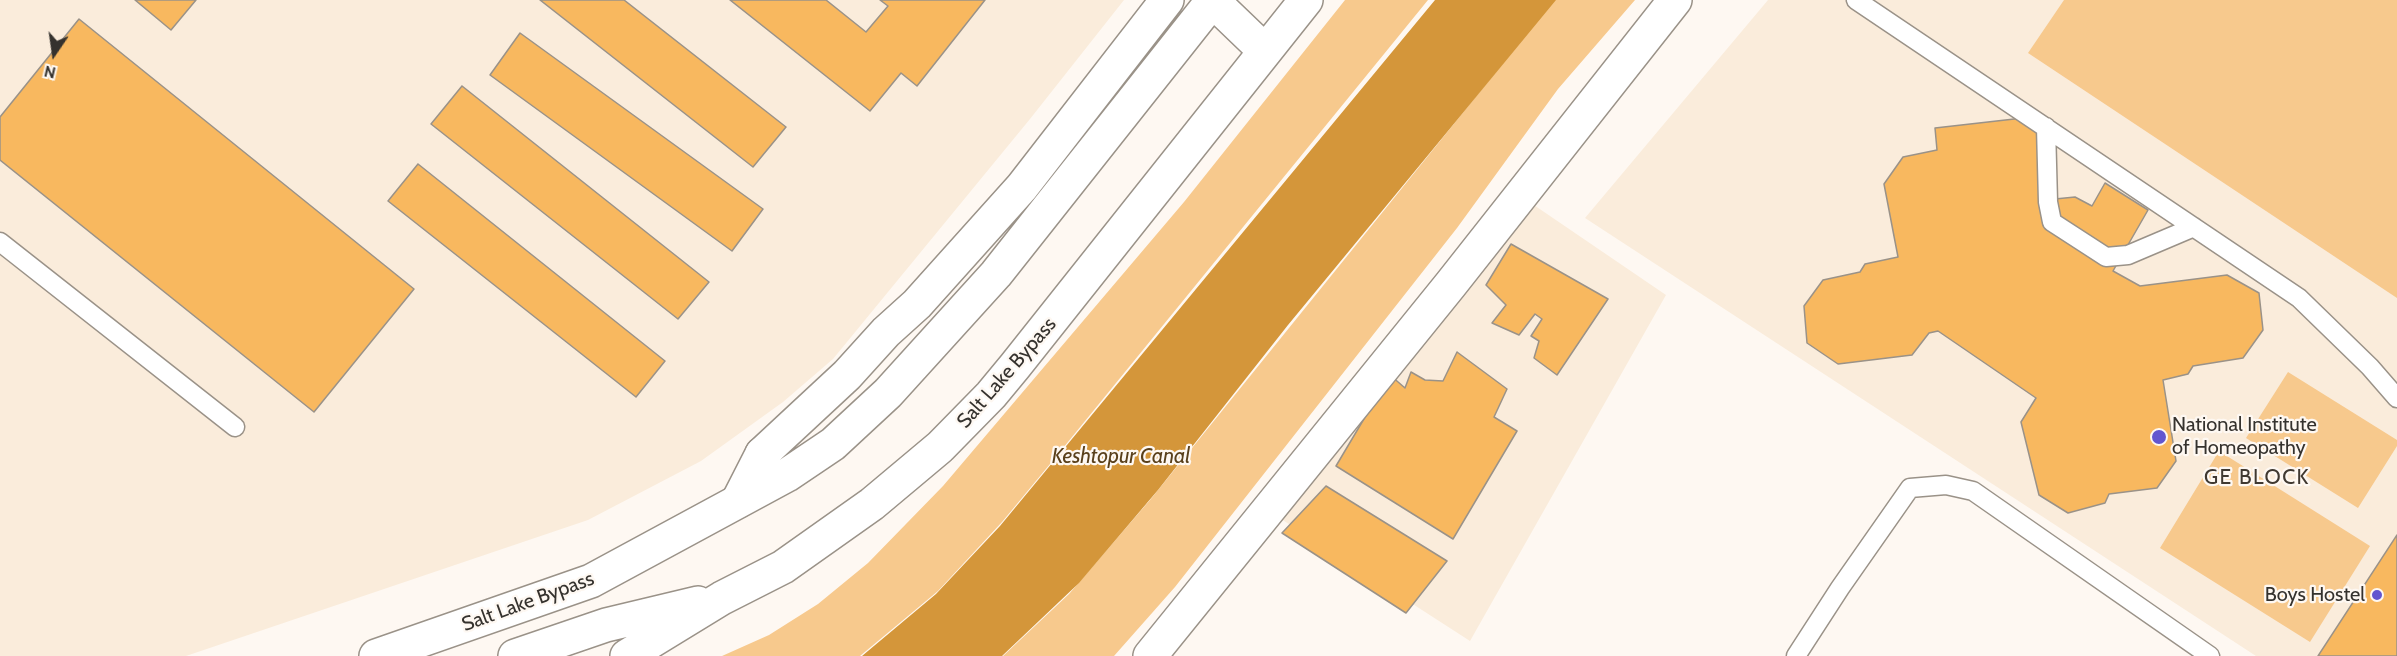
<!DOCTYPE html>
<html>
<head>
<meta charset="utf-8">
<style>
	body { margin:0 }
	#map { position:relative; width:2397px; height:656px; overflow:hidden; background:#fef8f2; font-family:Cabin,sans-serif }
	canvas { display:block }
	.north { position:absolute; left:24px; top:24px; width:60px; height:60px; -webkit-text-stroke:4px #fef8f2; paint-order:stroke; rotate:193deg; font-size:16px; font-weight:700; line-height:24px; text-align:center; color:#35322e }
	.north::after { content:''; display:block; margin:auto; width:21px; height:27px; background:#35322e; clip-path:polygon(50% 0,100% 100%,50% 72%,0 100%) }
</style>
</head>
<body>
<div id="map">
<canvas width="2397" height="656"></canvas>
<div class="north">N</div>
</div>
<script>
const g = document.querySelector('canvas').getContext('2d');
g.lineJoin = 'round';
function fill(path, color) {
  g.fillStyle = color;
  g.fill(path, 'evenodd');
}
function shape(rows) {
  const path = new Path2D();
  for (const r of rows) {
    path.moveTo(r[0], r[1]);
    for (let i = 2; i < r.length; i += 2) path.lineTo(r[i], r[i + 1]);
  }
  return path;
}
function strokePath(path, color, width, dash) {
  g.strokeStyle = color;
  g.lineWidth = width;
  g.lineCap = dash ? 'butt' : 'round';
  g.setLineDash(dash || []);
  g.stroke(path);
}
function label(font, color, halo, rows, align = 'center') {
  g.font = font + ' Cabin,sans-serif';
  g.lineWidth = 4.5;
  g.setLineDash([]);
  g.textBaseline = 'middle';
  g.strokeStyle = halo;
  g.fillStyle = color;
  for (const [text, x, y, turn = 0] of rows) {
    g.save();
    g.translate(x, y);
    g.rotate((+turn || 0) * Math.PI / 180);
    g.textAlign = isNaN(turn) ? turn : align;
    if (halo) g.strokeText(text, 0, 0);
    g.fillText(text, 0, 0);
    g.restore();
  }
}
fill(shape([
	[0,0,1124,0,1030,119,833,359,783,402,701,461,588,520,186,656,0,656],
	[1768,0,2397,0,2397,656,2256,656,1585,218],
	[1528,201,1666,295,1470,641,1278,517]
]), '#faecdb');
fill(shape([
	[1345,0,1428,0,1050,464,1002,522,938,591,860,656,722,656,769,635,818,604,868,563,943,486,1184,202],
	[1554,0,1635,0,1558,89,1457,228,1175,587,1114,656,1003,656,1069,594,1150,500],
	[2064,0,2397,0,2397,298,2028,53],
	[2288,372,2397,440,2397,446,2358,508,2246,438],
	[2219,451,2370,546,2310,642,2160,548]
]), '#f7c98d');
fill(shape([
	[1435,0,1556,0,1288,325,1158,490,1079,583,1002,656,862,656,936,594,1000,526]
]), '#d4963a');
const building = shape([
	[135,0,196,0,171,30,135,0],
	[540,0,624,0,786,127,753,167,540,0],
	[730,0,826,0,866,32,888,6,880,0,985,0,917,86,901,73,870,111,730,0],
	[79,19,414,289,314,412,0,160,0,117,79,19],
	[520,33,763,209,732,251,490,75,520,33],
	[462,86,709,282,678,319,431,124,462,86],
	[2023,118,2052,137,2055,199,2075,197,2092,206,2105,183,2148,210,2113,271,2140,286,2227,275,2259,293,2263,330,2243,358,2193,366,2188,374,2163,380,2176,461,2157,488,2109,494,2105,503,2068,513,2039,495,2021,422,2036,398,1938,331,1929,333,1912,355,1838,364,1807,343,1804,306,1823,280,1860,272,1865,264,1898,257,1884,184,1903,157,1937,150,1935,128,2023,118],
	[418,164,665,361,636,397,388,201,418,164],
	[1511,244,1608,299,1557,375,1534,358,1539,341,1531,336,1542,319,1535,314,1519,335,1492,323,1506,305,1486,285,1511,244],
	[1457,352,1507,389,1494,417,1517,431,1453,539,1336,466,1390,375,1405,388,1411,372,1425,380,1443,381,1457,352],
	[1326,486,1447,561,1406,613,1282,533,1326,486],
	[2397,535,2397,656,2318,656,2397,535]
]);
fill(building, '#f8b85f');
strokePath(building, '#9a9288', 1.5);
const service = shape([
	[1856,0,2299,298,2370,367,2397,398],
	[2046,127,2048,202,2052,222,2106,257,2128,255,2194,227],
	[0,242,235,427],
	[1796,656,1840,588,1910,488,1946,485,1973,491,2210,656]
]);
const tertiary = shape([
	[738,501,762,454],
	[1150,656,1451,284,1675,0]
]);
const primary = shape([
	[1213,1,1264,50],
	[762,454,847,375,886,332,917,304,1022,187,1167,0],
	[376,656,591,581,787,475,833,444,888,393,996,274,1213,0],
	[515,656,606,625,698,603],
	[627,656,722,598,783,567,872,504,940,447,991,395,1015,366,1306,0]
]);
strokePath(service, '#9a9288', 21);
strokePath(tertiary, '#9a9288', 36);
strokePath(primary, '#9a9288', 36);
strokePath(service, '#fff', 18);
strokePath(tertiary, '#fff', 33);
strokePath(primary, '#fff', 33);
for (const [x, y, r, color] of [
	[2159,437,8,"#6356cf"],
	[2377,595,6,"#6356cf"]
]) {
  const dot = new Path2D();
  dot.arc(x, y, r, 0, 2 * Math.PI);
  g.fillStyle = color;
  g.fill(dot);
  strokePath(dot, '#fef8f2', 2);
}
label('20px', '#35322e', '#fef8f2', [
	["Salt Lake Bypass",1007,373,-49],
	["Salt Lake Bypass",528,602,-20]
]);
label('20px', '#35322e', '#fef8f2', [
	["National Institute",2172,425],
	["of Homeopathy",2172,448],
	["Boys Hostel",2365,595,"right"]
], 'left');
label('italic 21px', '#5a401b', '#fef8f2', [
	["Keshtopur Canal",1121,457]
]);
g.letterSpacing = '1.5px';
label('21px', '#403931', '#fef8f2', [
	["GE BLOCK",2257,478]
]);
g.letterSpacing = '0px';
</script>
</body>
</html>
